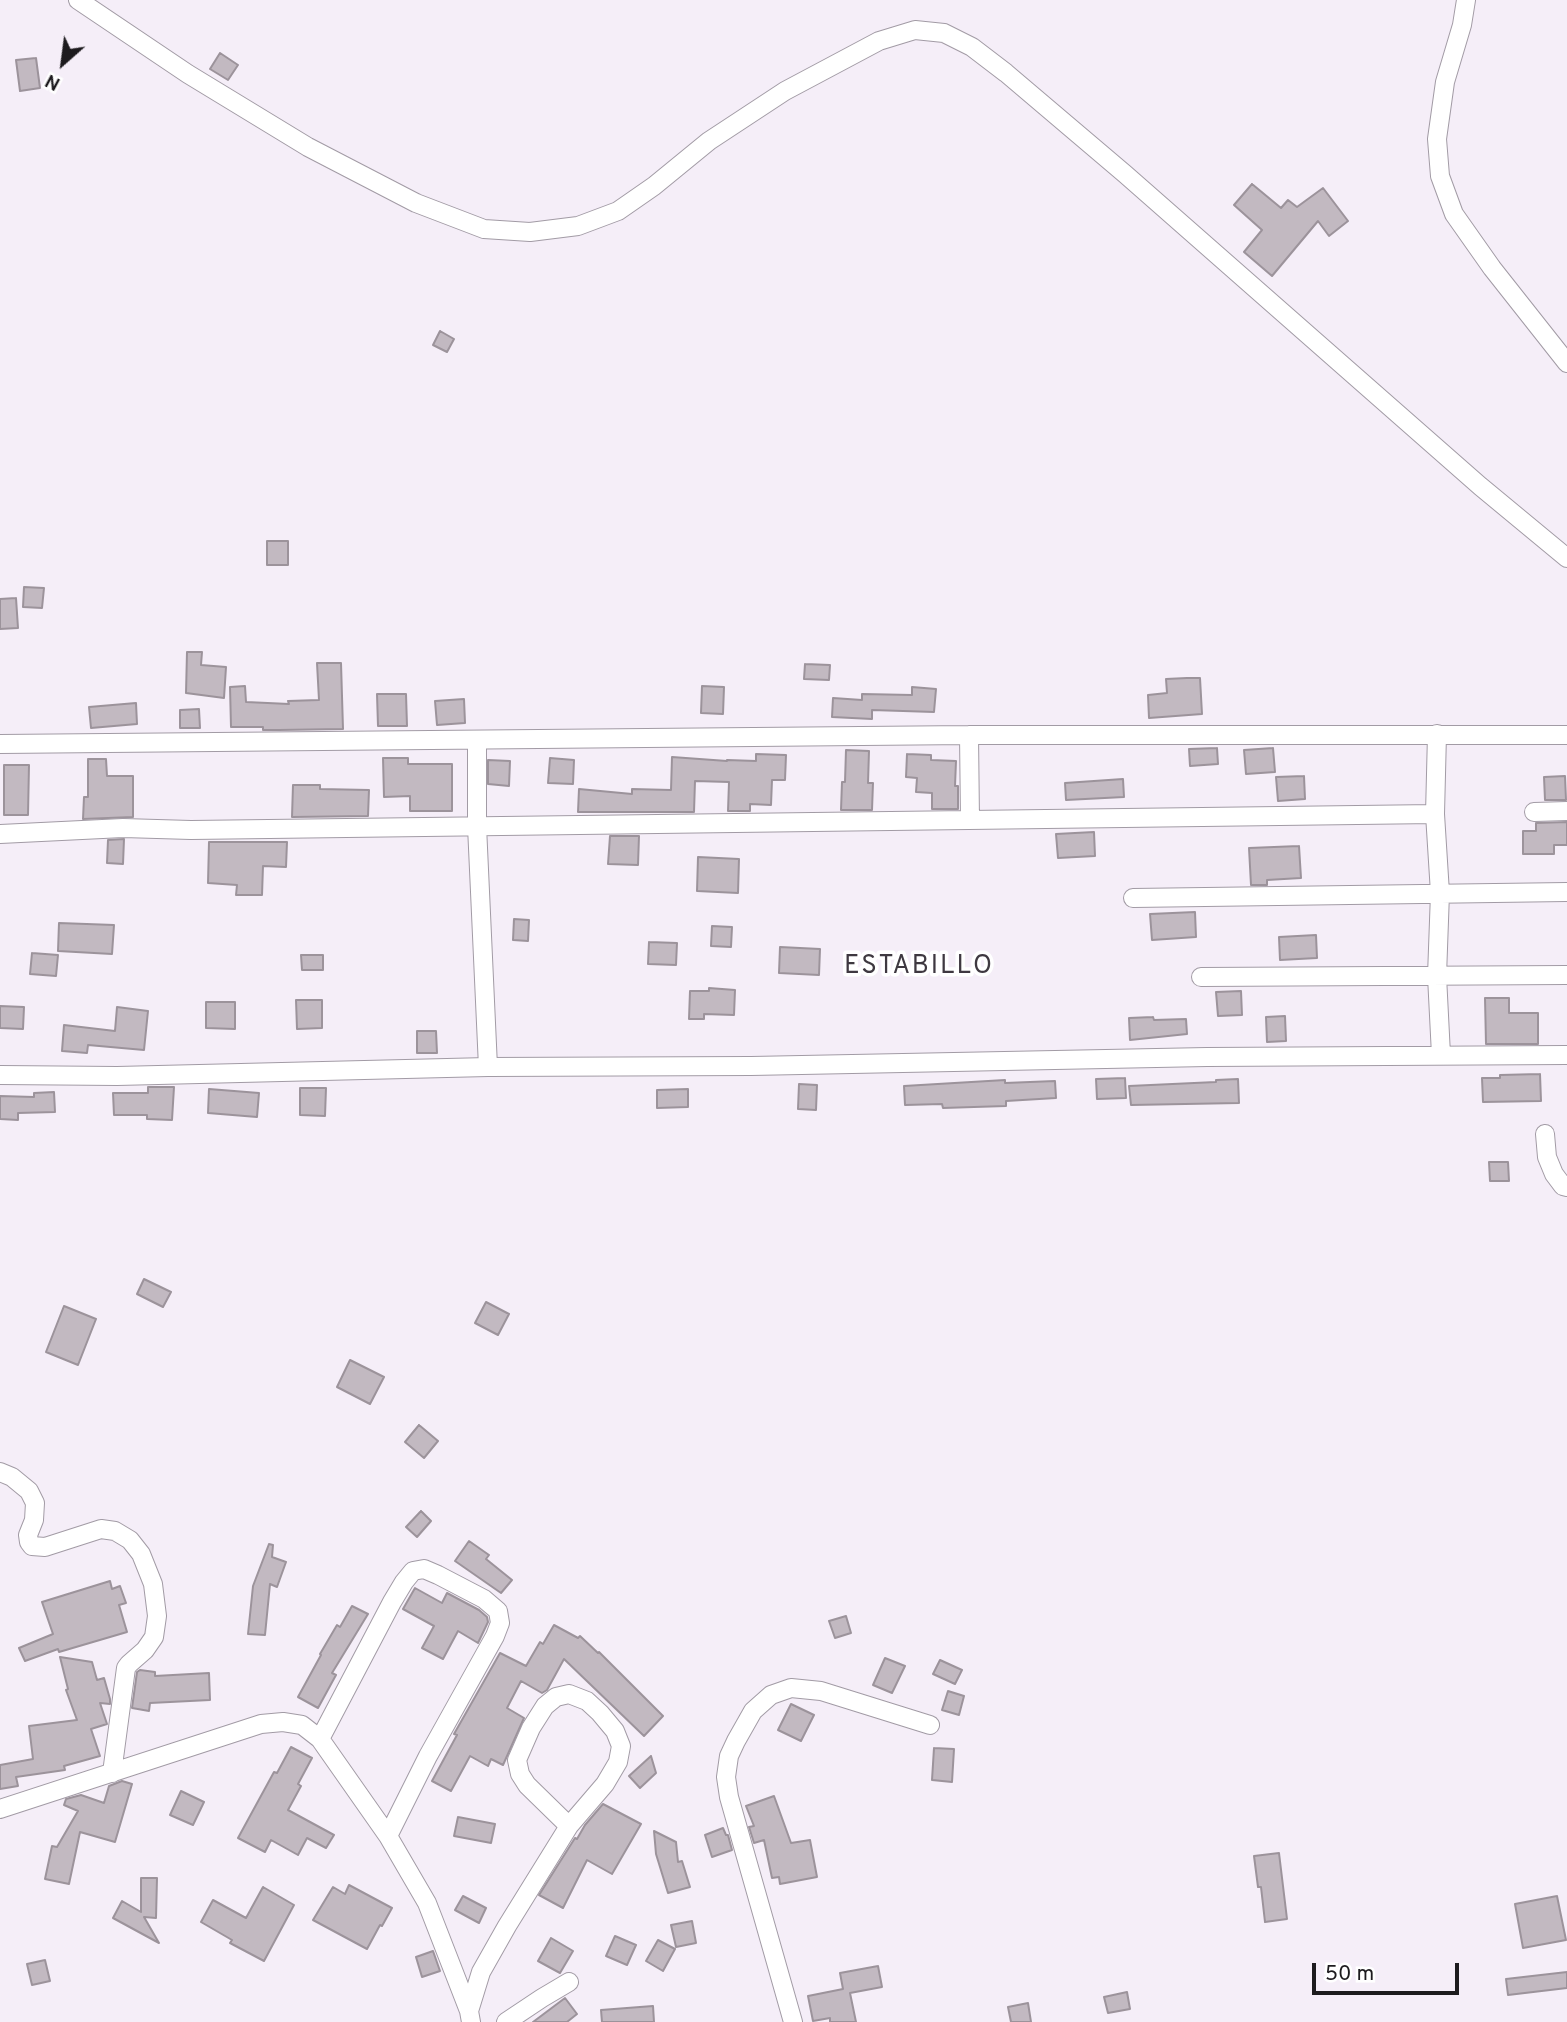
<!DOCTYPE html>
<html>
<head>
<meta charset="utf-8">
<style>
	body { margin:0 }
	#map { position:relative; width:1567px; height:2022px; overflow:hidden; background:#f5eef8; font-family:Overpass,sans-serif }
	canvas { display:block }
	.north { position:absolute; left:28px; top:28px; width:70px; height:70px; -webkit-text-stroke:5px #fff; paint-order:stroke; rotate:208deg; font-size:19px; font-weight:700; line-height:28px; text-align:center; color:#1d1b1e }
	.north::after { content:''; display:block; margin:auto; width:24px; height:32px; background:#1d1b1e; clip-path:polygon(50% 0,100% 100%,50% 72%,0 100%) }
	.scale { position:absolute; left:1312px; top:1963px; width:147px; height:32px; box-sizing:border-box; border:4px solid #1d1b1e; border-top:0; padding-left:9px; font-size:21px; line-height:24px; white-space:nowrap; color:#1d1b1e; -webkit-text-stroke:5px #fff; paint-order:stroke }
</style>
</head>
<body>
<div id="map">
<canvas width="1567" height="2022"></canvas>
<div class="north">N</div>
<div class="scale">50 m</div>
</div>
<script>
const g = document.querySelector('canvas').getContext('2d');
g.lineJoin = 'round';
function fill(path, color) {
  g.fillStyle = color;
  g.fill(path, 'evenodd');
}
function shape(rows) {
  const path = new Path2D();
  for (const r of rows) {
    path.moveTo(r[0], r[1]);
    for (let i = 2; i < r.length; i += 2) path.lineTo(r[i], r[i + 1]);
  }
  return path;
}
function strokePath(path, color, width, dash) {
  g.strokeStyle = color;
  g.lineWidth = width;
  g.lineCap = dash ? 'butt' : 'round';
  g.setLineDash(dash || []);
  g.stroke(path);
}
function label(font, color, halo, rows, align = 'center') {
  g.font = font + ' Overpass,sans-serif';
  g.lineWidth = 7;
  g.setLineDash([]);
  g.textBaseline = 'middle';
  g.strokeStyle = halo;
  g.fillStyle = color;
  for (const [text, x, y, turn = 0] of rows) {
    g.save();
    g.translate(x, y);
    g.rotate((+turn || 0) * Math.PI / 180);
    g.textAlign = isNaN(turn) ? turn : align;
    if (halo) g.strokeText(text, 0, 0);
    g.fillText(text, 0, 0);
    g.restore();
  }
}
const building = shape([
	[220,53,238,65,228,80,210,69,220,53],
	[36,58,40,88,20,91,16,60,36,58],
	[1252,184,1281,208,1288,200,1297,207,1323,188,1348,221,1329,236,1318,221,1272,276,1244,252,1262,230,1234,205,1252,184],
	[440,331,454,339,447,352,433,345,440,331],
	[267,541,288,541,288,565,267,565,267,541],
	[24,587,44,588,42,608,23,607,24,587],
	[16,598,18,628,0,629,0,599,16,598],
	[187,652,202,652,201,665,226,667,224,698,186,693,187,652],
	[317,663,341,663,343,729,279,730,263,730,263,727,231,727,230,687,245,686,246,702,289,704,288,701,319,700,317,663],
	[805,664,830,665,829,680,804,679,805,664],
	[1187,678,1200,678,1202,714,1149,718,1148,695,1167,693,1166,679,1187,678],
	[702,686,724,687,723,714,701,713,702,686],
	[912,687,936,689,934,712,872,710,872,719,832,717,833,698,862,700,862,694,912,695,912,687],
	[377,694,406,694,407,726,378,726,377,694],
	[464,699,465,723,437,725,435,701,464,699],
	[136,703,137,724,91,728,89,707,136,703],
	[199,709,200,728,180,728,180,710,199,709],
	[1217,748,1218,764,1190,766,1189,749,1217,748],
	[1273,748,1275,772,1246,774,1244,750,1273,748],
	[846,750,869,751,868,783,873,783,872,810,841,810,842,782,845,782,846,750],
	[756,754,786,755,785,780,772,780,771,805,750,804,750,811,728,811,729,782,695,781,694,812,578,812,579,789,632,794,632,789,671,790,672,757,727,761,727,760,756,761,756,754],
	[907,754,931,755,931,760,956,761,955,786,958,786,958,809,932,809,932,793,916,792,917,778,906,777,907,754],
	[383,758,408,758,408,764,452,764,452,811,410,811,410,796,384,797,383,758],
	[550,758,574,760,573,784,548,783,550,758],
	[88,759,106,759,107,776,133,776,133,817,83,819,84,797,88,797,88,759],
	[488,760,510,761,509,786,488,784,488,760],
	[4,765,29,765,28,815,4,815,4,765],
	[1304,776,1305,799,1278,801,1276,777,1304,776],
	[1565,776,1566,800,1545,800,1544,777,1565,776],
	[1123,779,1124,797,1066,800,1065,783,1123,779],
	[293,785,320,785,320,789,369,790,368,816,292,817,293,785],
	[1567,822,1567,845,1554,845,1554,854,1523,854,1523,831,1536,831,1536,823,1567,822],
	[1094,832,1095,856,1058,858,1056,834,1094,832],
	[610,836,639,836,638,865,608,864,610,836],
	[124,839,123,864,107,863,108,840,124,839],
	[209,842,287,842,286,867,263,866,262,895,236,895,237,885,208,883,209,842],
	[1299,846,1301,878,1267,880,1267,885,1251,885,1249,848,1299,846],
	[698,857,739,859,738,893,697,891,698,857],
	[1195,912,1196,937,1152,940,1150,914,1195,912],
	[514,919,529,920,528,941,513,940,514,919],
	[59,923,114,925,112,954,58,951,59,923],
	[712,926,732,927,731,947,711,946,712,926],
	[1316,935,1317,958,1280,960,1279,937,1316,935],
	[649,942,677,943,676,965,648,964,649,942],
	[780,947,820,949,819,975,779,973,780,947],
	[32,953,58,955,56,976,30,974,32,953],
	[301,955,323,955,323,970,302,970,301,955],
	[709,988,735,990,734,1015,704,1014,704,1019,689,1019,690,991,709,991,709,988],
	[1241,991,1242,1015,1218,1016,1216,992,1241,991],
	[1485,998,1509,998,1509,1013,1538,1013,1538,1044,1486,1044,1485,998],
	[296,1000,322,1000,322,1028,297,1029,296,1000],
	[206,1002,235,1002,235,1029,206,1028,206,1002],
	[0,1006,24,1007,23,1029,0,1028,0,1006],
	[117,1007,148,1011,144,1050,88,1045,87,1053,62,1051,64,1025,115,1031,117,1007],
	[1285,1016,1286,1041,1267,1042,1266,1017,1285,1016],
	[1153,1017,1154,1020,1186,1019,1187,1034,1130,1040,1129,1018,1153,1017],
	[417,1031,436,1031,437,1053,417,1053,417,1031],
	[1540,1074,1541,1101,1483,1102,1482,1078,1500,1078,1500,1075,1540,1074],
	[1125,1078,1126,1098,1097,1099,1096,1079,1125,1078],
	[1238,1079,1239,1103,1131,1105,1129,1086,1216,1082,1216,1080,1238,1079],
	[1005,1080,1005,1083,1055,1081,1056,1098,1006,1101,1006,1106,974,1107,943,1108,942,1104,905,1105,904,1086,1005,1080],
	[799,1084,817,1085,816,1110,798,1109,799,1084],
	[148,1087,174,1087,172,1120,147,1119,147,1115,114,1115,113,1093,148,1093,148,1087],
	[300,1088,326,1088,325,1116,300,1115,300,1088],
	[209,1089,259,1093,257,1117,208,1113,209,1089],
	[688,1089,688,1107,657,1108,657,1090,688,1089],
	[54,1092,55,1112,18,1113,18,1120,0,1119,0,1096,34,1097,34,1093,54,1092],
	[1489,1162,1508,1162,1509,1181,1490,1181,1489,1162],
	[144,1279,171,1292,163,1307,137,1294,144,1279],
	[486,1302,509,1314,498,1335,475,1323,486,1302],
	[64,1306,96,1319,78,1365,46,1352,64,1306],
	[350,1360,384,1377,370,1404,337,1387,350,1360],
	[419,1425,438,1441,424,1458,405,1442,419,1425],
	[421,1511,431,1521,417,1537,406,1527,421,1511],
	[469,1541,489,1555,486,1559,512,1580,501,1593,455,1561,469,1541],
	[269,1544,273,1545,272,1557,286,1562,277,1587,270,1584,265,1635,248,1634,253,1586,269,1544],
	[110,1581,112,1589,120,1586,126,1603,119,1605,127,1632,59,1652,58,1649,25,1661,19,1648,53,1634,42,1602,110,1581],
	[415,1588,442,1603,447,1593,479,1610,487,1617,488,1622,478,1643,458,1631,443,1659,422,1648,434,1626,403,1609,415,1588],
	[352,1606,368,1614,332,1673,336,1675,318,1708,298,1697,321,1655,320,1654,337,1625,340,1627,352,1606],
	[846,1616,851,1633,835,1638,829,1621,846,1616],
	[554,1625,578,1638,580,1636,598,1653,599,1652,663,1716,644,1736,564,1659,547,1690,542,1693,521,1681,507,1708,524,1718,503,1765,491,1759,488,1766,470,1756,451,1791,432,1781,457,1735,454,1734,500,1653,526,1666,540,1642,543,1644,554,1625],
	[60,1657,92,1662,97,1680,104,1678,110,1699,110,1704,100,1703,107,1724,91,1729,100,1756,64,1766,65,1770,16,1777,18,1786,0,1789,0,1765,33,1759,29,1726,77,1720,66,1690,68,1689,60,1657],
	[885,1658,905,1666,892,1693,873,1685,885,1658],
	[940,1660,962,1670,955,1684,933,1674,940,1660],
	[140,1670,155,1672,155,1676,209,1673,210,1700,150,1703,149,1711,132,1708,137,1672,140,1670],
	[948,1691,964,1696,959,1715,942,1710,948,1691],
	[791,1704,814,1715,801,1741,778,1730,791,1704],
	[291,1747,312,1758,298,1784,301,1786,288,1810,334,1835,326,1848,307,1838,298,1855,271,1840,265,1852,238,1838,274,1772,277,1773,291,1747],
	[934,1748,954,1749,952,1782,932,1780,934,1748],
	[651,1756,656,1773,640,1788,629,1776,651,1756],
	[122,1781,132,1784,115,1842,80,1832,69,1884,45,1879,52,1846,57,1847,78,1811,64,1805,66,1799,81,1795,104,1803,109,1786,122,1781],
	[181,1791,204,1802,193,1825,170,1815,181,1791],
	[774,1796,791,1843,810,1840,817,1877,780,1884,779,1877,772,1878,764,1840,754,1843,749,1827,754,1826,746,1806,774,1796],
	[603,1804,641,1824,612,1874,587,1860,563,1908,539,1895,575,1838,577,1839,585,1825,603,1804],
	[458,1817,495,1824,491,1843,454,1836,458,1817],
	[723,1828,726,1835,728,1835,732,1850,712,1857,705,1835,723,1828],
	[654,1831,676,1842,678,1862,682,1861,690,1887,668,1893,656,1854,654,1831],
	[1279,1853,1287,1919,1265,1922,1261,1887,1258,1887,1254,1856,1279,1853],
	[141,1878,157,1878,156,1918,144,1917,159,1943,113,1918,122,1901,141,1912,141,1878],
	[349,1885,392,1908,382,1926,380,1925,367,1949,313,1920,333,1887,345,1894,349,1885],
	[263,1887,294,1905,264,1961,230,1943,232,1940,201,1922,213,1900,246,1918,263,1887],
	[463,1896,486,1908,479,1923,455,1910,463,1896],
	[1557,1896,1566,1940,1523,1948,1515,1904,1557,1896],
	[692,1921,696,1943,676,1947,671,1925,692,1921],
	[615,1936,636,1945,627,1965,606,1956,615,1936],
	[551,1938,573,1951,560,1973,538,1961,551,1938],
	[658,1940,675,1949,663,1971,646,1961,658,1940],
	[433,1951,440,1971,422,1977,416,1957,433,1951],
	[45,1960,50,1981,32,1985,27,1964,45,1960],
	[878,1966,882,1987,850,1993,856,2022,830,2022,830,2018,813,2021,808,1996,843,1989,840,1973,878,1966],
	[1567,1972,1567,1988,1508,1995,1506,1979,1567,1972],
	[1127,1992,1130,2009,1108,2013,1104,1997,1127,1992],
	[565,1998,577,2014,567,2022,533,2022,565,1998],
	[1028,2003,1031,2022,1011,2022,1008,2007,1028,2003],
	[653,2006,654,2022,602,2022,601,2010,653,2006]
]);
fill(building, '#c2b9c1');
strokePath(building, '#9c939b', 2);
const street = shape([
	[78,0,188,74,308,147,416,203,484,229,530,232,578,226,618,211,654,186,709,141,785,91,879,41,915,30,944,33,972,47,1006,73,1125,174,1480,486,1567,558],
	[1466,0,1462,25,1445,82,1437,139,1440,176,1454,214,1492,268,1567,363],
	[1437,734,1435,814,1440,893,1437,976,1441,1055],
	[969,735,970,820],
	[477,740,477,826,488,1067],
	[0,744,969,735,1567,735],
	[1534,812,1567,811],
	[0,834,123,828,191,830,1435,814],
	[1133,898,1567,892],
	[1201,977,1567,975],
	[0,1075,117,1076,488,1067,751,1066,1207,1057,1567,1055],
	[1545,1134,1547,1157,1554,1174,1563,1186,1567,1187],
	[0,1472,12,1477,29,1491,35,1503,34,1520,28,1535,29,1542,32,1546,45,1547,101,1529,115,1531,130,1540,141,1554,153,1584,157,1616,154,1637,145,1650,129,1664,126,1668,112,1773],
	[320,1739,392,1602,404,1582,413,1571,424,1569,438,1575,484,1599,498,1611,500,1623,495,1636,428,1756,388,1836],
	[0,1809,261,1724,283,1722,302,1725,320,1739,388,1836,427,1903,469,2011,471,2022],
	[469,2011,481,1972,507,1926,569,1826,527,1785,520,1774,517,1760,531,1728,545,1706,556,1697,569,1694,587,1701,600,1713,615,1731,621,1746,618,1762,605,1784,569,1826],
	[506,2022,542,1998,569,1982],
	[793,2022,729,1797,726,1777,729,1756,736,1741,753,1711,771,1695,791,1688,821,1691,930,1725]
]);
strokePath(street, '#a29ba5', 20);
strokePath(street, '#fff', 18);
g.letterSpacing = '2px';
label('26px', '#3e3840', '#fff', [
	["ESTABILLO",919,968]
]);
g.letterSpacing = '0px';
</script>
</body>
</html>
